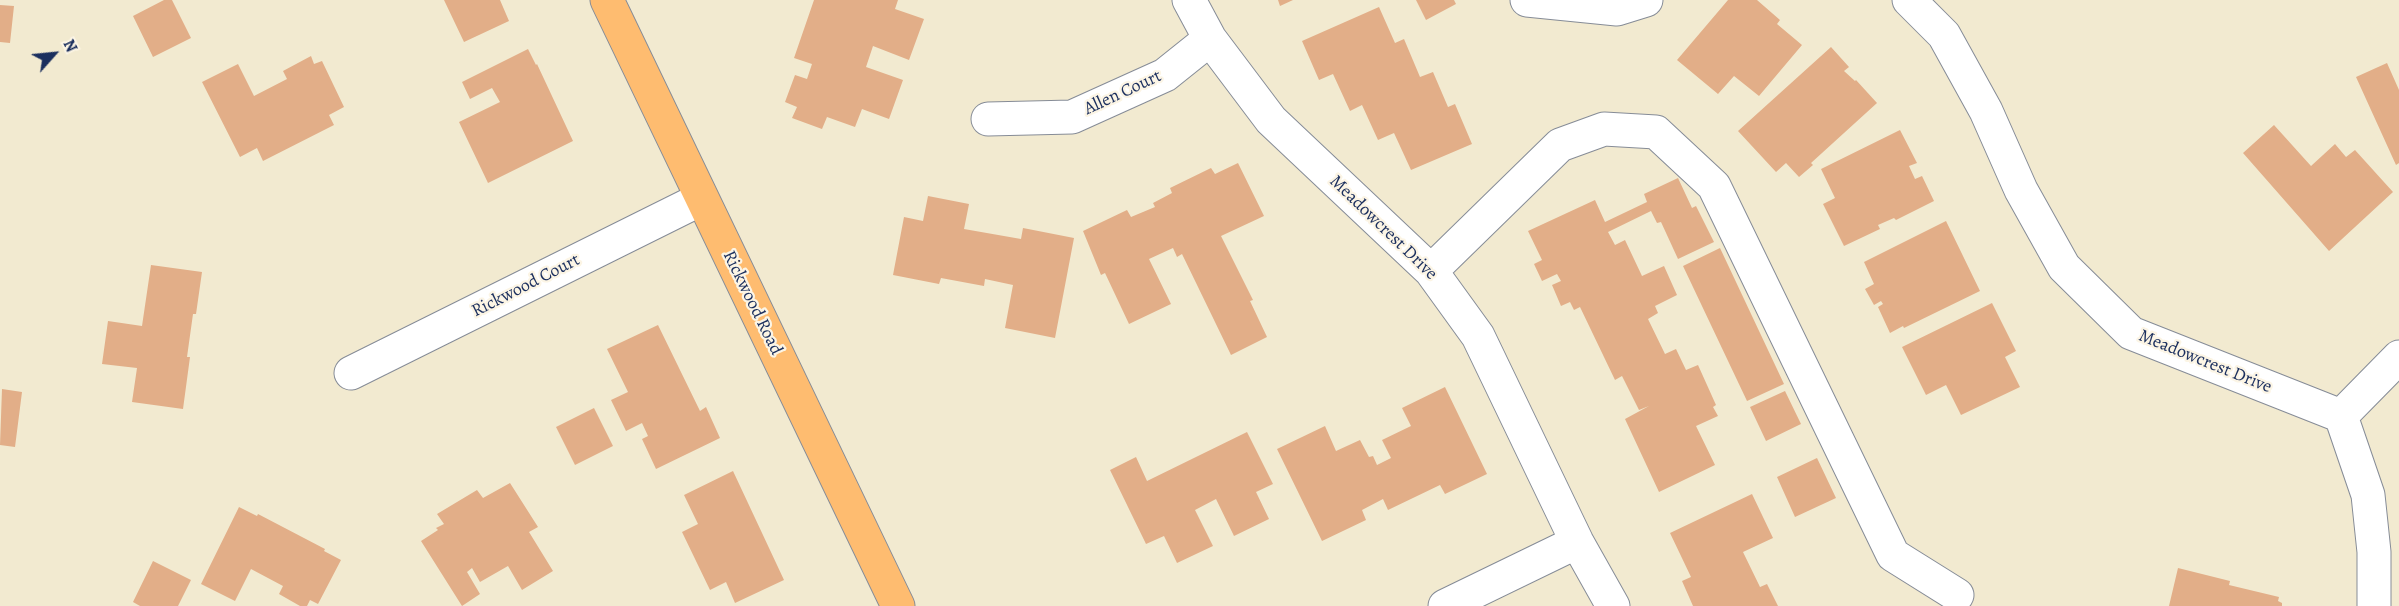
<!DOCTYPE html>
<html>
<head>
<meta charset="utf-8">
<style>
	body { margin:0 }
	#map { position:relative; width:2399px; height:606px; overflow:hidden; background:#f2ead0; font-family:Alegreya,serif }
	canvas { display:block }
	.north { position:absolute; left:24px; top:24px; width:60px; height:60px; -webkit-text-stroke:4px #fcf5e5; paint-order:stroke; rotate:63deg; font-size:16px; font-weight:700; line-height:24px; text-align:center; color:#1b2f5e }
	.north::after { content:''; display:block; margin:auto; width:21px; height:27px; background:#1b2f5e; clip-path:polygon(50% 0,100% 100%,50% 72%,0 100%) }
</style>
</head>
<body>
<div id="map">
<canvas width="2399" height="606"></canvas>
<div class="north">N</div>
</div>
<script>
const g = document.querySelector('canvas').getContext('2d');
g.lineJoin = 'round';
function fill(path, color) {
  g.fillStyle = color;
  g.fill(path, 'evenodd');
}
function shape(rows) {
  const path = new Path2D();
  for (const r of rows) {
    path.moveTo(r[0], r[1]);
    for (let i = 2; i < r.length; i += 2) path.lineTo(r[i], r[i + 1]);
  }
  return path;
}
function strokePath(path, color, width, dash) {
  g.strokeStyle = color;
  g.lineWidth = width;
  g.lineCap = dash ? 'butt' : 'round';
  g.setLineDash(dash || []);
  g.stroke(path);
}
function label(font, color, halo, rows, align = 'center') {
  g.font = font + ' Alegreya,serif';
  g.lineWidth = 4.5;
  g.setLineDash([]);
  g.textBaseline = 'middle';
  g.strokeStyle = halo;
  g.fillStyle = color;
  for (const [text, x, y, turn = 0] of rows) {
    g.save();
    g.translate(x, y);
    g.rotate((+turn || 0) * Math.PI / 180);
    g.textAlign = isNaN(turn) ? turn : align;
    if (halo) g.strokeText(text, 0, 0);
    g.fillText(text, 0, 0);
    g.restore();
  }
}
fill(shape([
	[164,0,172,0,191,38,153,57,133,16],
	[444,0,500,0,509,21,464,42],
	[814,0,898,0,895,9,924,19,909,60,873,46,866,67,903,80,889,119,862,109,855,127,827,117,822,129,792,118,797,107,785,102,795,75,807,79,812,64,794,58],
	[1278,0,1293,0,1280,6],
	[1416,0,1454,0,1456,4,1426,20],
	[1728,0,1757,0,1780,20,1777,24,1802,45,1759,96,1734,76,1718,94,1677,60],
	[0,5,14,6,10,43,0,42],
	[1379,7,1395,43,1404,39,1420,77,1433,72,1448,107,1455,104,1472,144,1411,170,1394,133,1378,140,1362,105,1350,111,1333,74,1319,80,1302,41],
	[1831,47,1849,67,1844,71,1855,81,1856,80,1877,103,1811,163,1813,165,1799,177,1786,163,1776,172,1738,131],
	[528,49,536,65,537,64,573,141,488,183,459,122,500,102,492,88,470,99,462,82],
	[311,56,314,64,322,61,344,107,329,115,334,125,263,161,257,148,240,157,202,82,238,64,254,96,287,79,283,71],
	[2387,63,2399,90,2399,163,2396,165,2356,77],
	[2274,125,2311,166,2335,144,2346,157,2355,150,2393,192,2329,251,2243,153],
	[1900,130,1917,163,1909,166,1915,179,1922,176,1934,201,1896,220,1894,218,1878,225,1880,229,1844,246,1823,204,1835,198,1821,169],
	[1238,163,1264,216,1221,236,1253,300,1250,301,1267,337,1231,355,1182,254,1177,257,1173,248,1149,259,1171,304,1129,324,1105,273,1101,275,1083,231,1127,210,1131,217,1155,207,1153,203,1172,193,1170,188,1211,168,1215,174],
	[1678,178,1692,208,1696,206,1714,242,1678,259,1661,222,1657,223,1651,211,1608,232,1615,245,1625,240,1642,276,1664,266,1677,295,1655,306,1658,313,1648,319,1665,354,1676,349,1686,370,1698,365,1716,405,1713,407,1718,416,1696,426,1715,465,1659,492,1625,419,1649,406,1639,410,1622,376,1615,380,1580,307,1574,310,1570,302,1561,306,1552,285,1561,281,1557,274,1542,281,1534,264,1542,260,1528,231,1595,200,1605,222,1647,202,1644,194],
	[928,196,969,204,964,229,1021,239,1023,228,1074,238,1055,338,1005,328,1013,285,985,279,984,286,941,278,939,284,893,275,904,217,923,221],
	[1946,221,1980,291,1904,328,1903,326,1890,333,1878,307,1883,304,1881,301,1874,305,1865,289,1874,284,1864,262],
	[1720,248,1784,384,1747,401,1683,266],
	[151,265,202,272,196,314,193,314,187,357,190,357,183,409,132,402,137,368,102,364,108,321,142,326],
	[1992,303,2016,351,2005,357,2020,387,1961,415,1946,385,1926,395,1902,347],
	[658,325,700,411,706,407,720,438,656,469,642,439,648,436,642,423,626,431,611,400,628,392,607,349],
	[1445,387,1487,474,1445,494,1440,485,1388,510,1383,499,1362,510,1366,520,1322,541,1277,449,1325,426,1336,451,1360,440,1369,457,1373,456,1377,465,1391,458,1382,440,1411,426,1402,408],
	[2,389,22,392,15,447,0,445],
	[1785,391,1801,424,1766,441,1750,407],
	[594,408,613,446,575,465,556,427],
	[1247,432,1273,484,1256,492,1269,519,1234,536,1216,499,1195,510,1213,546,1177,563,1164,536,1146,544,1110,470,1136,457,1147,481],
	[1817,458,1836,498,1795,517,1777,477],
	[733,471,784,580,735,603,726,582,710,590,682,532,698,524,684,495],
	[510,483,538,527,529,532,553,571,522,590,508,566,480,582,472,568,467,572,480,594,462,606,421,541,438,530,436,528,444,524,437,514,477,490,483,498],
	[1752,494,1773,538,1743,552,1760,587,1767,584,1778,606,1693,606,1682,581,1691,577,1670,533],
	[239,507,257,516,258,514,325,549,324,551,341,560,318,604,310,600,307,606,300,606,279,594,283,586,251,569,235,601,201,584],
	[153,561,191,580,178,606,140,606,133,602],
	[2178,568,2230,581,2229,585,2279,597,2278,601,2282,603,2282,606,2169,606]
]), '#e2ae88');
const minor = shape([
	[1189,0,1210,39,1271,120,1431,271,1478,336,1577,542,1613,606],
	[1527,0,1617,9,1646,0],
	[1909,0,1944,35,1986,111,2021,190,2064,267,2131,333,2341,416,2368,495,2374,552,2374,606],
	[988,119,1072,117,1165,75,1210,39],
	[1431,271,1560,145,1604,129,1656,132,1714,186,1893,555,1957,595],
	[351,373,701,199],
	[2341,416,2399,357],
	[1445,606,1577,542]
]);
const major = shape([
	[607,0,898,606]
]);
strokePath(minor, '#868c97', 35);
strokePath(major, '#868c97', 35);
strokePath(minor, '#fff', 33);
strokePath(major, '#febc70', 33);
label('18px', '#1b2f5e', '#fcf5e5', [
	["Allen Court",1123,93,-25],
	["Meadowcrest Drive",1383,228,44],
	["Rickwood Court",526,286,-27],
	["Rickwood Road",752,303,64],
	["Meadowcrest Drive",2205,362,22]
]);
</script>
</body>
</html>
